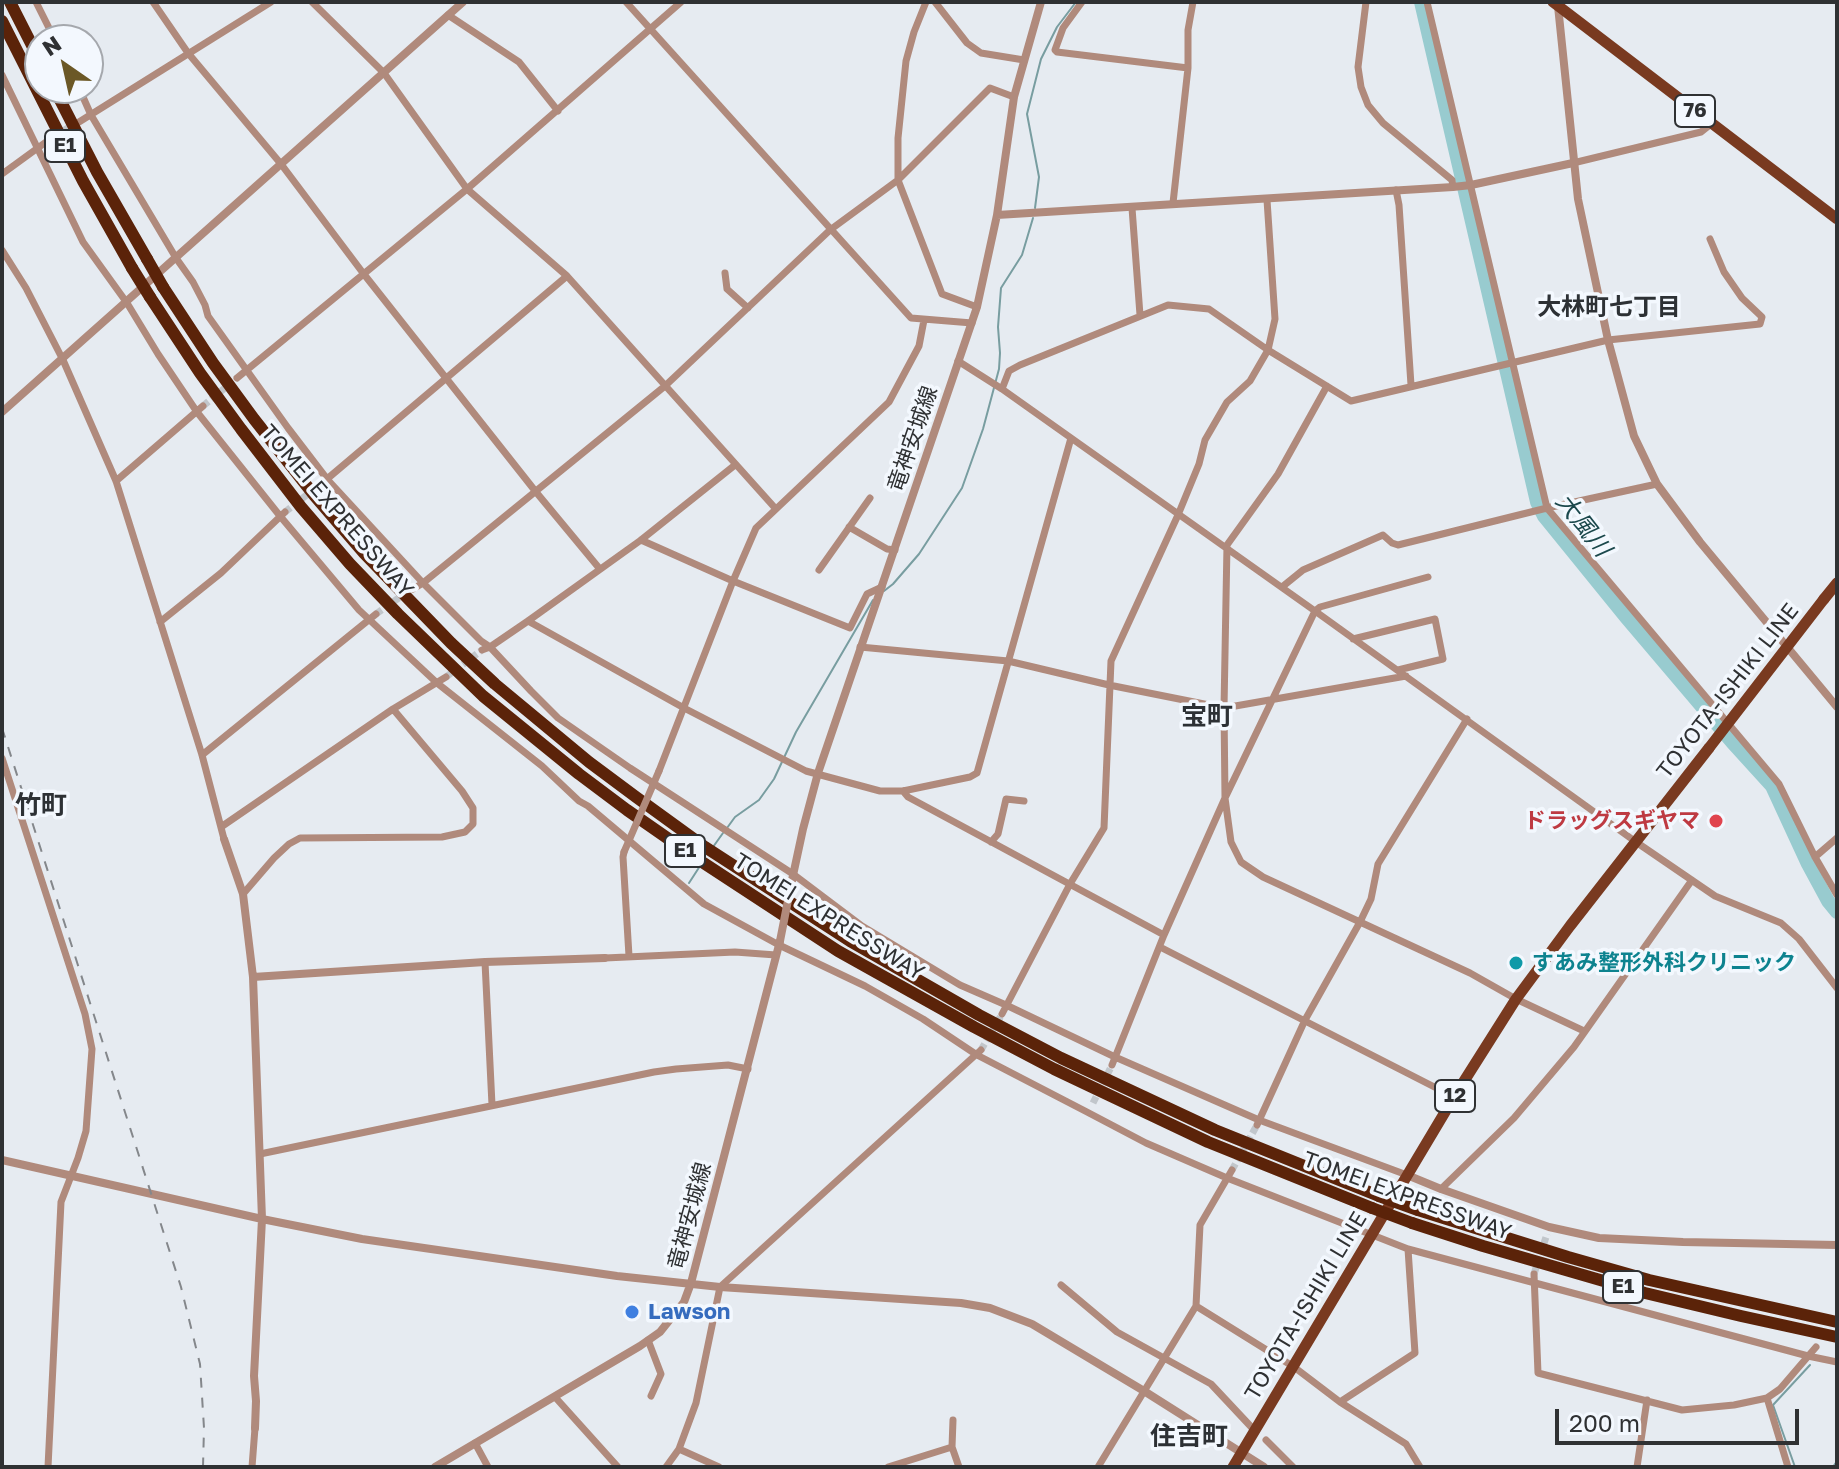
<!DOCTYPE html>
<html>
<head>
<meta charset="utf-8">
<style>
	body { margin:0 }
	#map { position:relative; width:1839px; height:1469px; overflow:hidden; background:#e6ebf1; font-family:"Golos Text",sans-serif }
	canvas { display:block }
	.frame { position:absolute; inset:0; border:4px solid #2f3133; pointer-events:none }
	.north { position:absolute; left:24px; top:24px; width:80px; height:80px; box-sizing:border-box; background:#f3f8fe; border:2px solid #a5a8ad; border-radius:50%; rotate:326deg; font-size:22px; font-weight:700; line-height:32px; text-align:center; color:#2f3133 }
	.north::after { content:''; display:block; margin:auto; width:28px; height:36px; background:#6b5826; clip-path:polygon(50% 0,100% 100%,50% 72%,0 100%) }
	.scale { position:absolute; left:1555px; top:1409px; width:244px; height:36px; box-sizing:border-box; border:4px solid #2f3133; border-top:0; padding-left:10px; font-size:24px; line-height:28px; white-space:nowrap; color:#2f3133; -webkit-text-stroke:6px #f3f8fe; paint-order:stroke }
</style>
</head>
<body>
<div id="map">
<canvas width="1839" height="1469"></canvas>
<div class="frame"></div>
<div class="north">N</div>
<div class="scale">200 m</div>
</div>
<script>
const g = document.querySelector('canvas').getContext('2d');
g.lineJoin = 'round';
function shape(rows) {
  const path = new Path2D();
  for (const r of rows) {
    path.moveTo(r[0], r[1]);
    for (let i = 2; i < r.length; i += 2) path.lineTo(r[i], r[i + 1]);
  }
  return path;
}
function strokePath(path, color, width, dash) {
  g.strokeStyle = color;
  g.lineWidth = width;
  g.lineCap = dash ? 'butt' : 'round';
  g.setLineDash(dash || []);
  g.stroke(path);
}
function label(font, color, halo, rows, align = 'center') {
  g.font = font + ' "Golos Text","Noto Sans JP",sans-serif';
  g.lineWidth = 7;
  g.setLineDash([]);
  g.textBaseline = 'middle';
  g.strokeStyle = halo;
  g.fillStyle = color;
  for (const [text, x, y, turn = 0] of rows) {
    g.save();
    g.translate(x, y);
    g.rotate((+turn || 0) * Math.PI / 180);
    g.textAlign = isNaN(turn) ? turn : align;
    if (halo) g.strokeText(text, 0, 0);
    g.fillText(text, 0, 0);
    g.restore();
  }
}
strokePath(shape([
	[1035,208,1039,177,1027,114,1041,59,1057,27,1076,2],
	[884,591,893,584,919,554,962,488,983,429,999,369,1000,353,998,327,1001,288,1022,255,1033,218],
	[727,828,735,817,759,800,774,779,796,732,873,600],
	[713,847,723,833],
	[689,883,700,866],
	[1795,1467,1773,1405,1810,1365],
	[1833,1467,1837,1461]
]), '#789da0', 2);
strokePath(shape([
	[1421,2,1537,502,1544,516,1626,617,1732,742,1772,786,1808,864,1828,901,1837,912]
]), '#98cbcf', 14);
strokePath(shape([
	[46,142,74,124],
	[203,406,237,378],
	[285,512,327,479],
	[376,614,407,592],
	[446,677,482,650],
	[981,1050,1002,1014],
	[1093,1103,1112,1065],
	[1232,1170,1257,1125],
	[1534,1274,1547,1234]
]), '#c1c6cb', 7, [7, 3.5]);
strokePath(shape([
	[36,2,55,40],
	[153,2,188,53,281,164,363,273,536,492,599,568],
	[312,2,384,73,467,189,567,276,775,508],
	[626,2,911,318,972,323],
	[926,2,914,32,906,61,898,138,898,180,942,294,977,307],
	[935,2,967,43,981,53,1024,60],
	[1082,2,1063,28,1055,50,1057,52,1188,68],
	[1366,2,1358,67,1361,87,1368,105,1383,123,1452,180,1453,187],
	[1427,2,1547,508,1779,784,1815,857,1837,895],
	[448,15,519,62,558,111],
	[2,75,83,242,127,303,158,354,197,412,280,516,359,610,437,683,542,766,579,801,588,806,704,904,779,945,865,986,923,1019,977,1055,1087,1112,1146,1143,1227,1178,1408,1249,1808,1356,1837,1362],
	[79,88,91,115,176,258,193,282,205,305,208,316,288,428,327,479,423,583,481,641,490,647,531,691,558,718,630,768,793,874,862,926,960,985,1006,1005,1115,1057,1259,1120,1407,1175],
	[79,122,271,2],
	[1573,163,1701,132,1711,124],
	[2,174,46,142],
	[1396,190,1399,205,1411,385],
	[1173,203,1188,68,1188,30,1193,2],
	[1132,208,1140,315],
	[2,250,26,288,63,360,116,481,202,755,224,839],
	[725,273,727,289,748,308],
	[958,361,1002,389,1315,611,1636,842,1715,896,1781,923,1799,939,1837,988],
	[237,378,467,189,681,2],
	[1327,386,1278,474,1227,545,1224,708,1225,798,1231,842,1241,862,1263,877,1470,973,1516,999,1584,1031],
	[1002,389,1009,371,1020,365,1168,305,1209,309,1268,350,1351,401,1608,340,1760,324,1762,317,1742,298,1724,272,1710,239],
	[327,479,567,276],
	[116,481,203,406],
	[849,527,887,549,895,550],
	[641,540,733,581,850,628,867,594,882,587],
	[819,570,870,498],
	[1282,587,1303,570,1383,535,1392,543,1398,545,1547,508,1657,484],
	[413,589,423,583,665,386,830,230,898,180,990,88,1014,97],
	[528,621,684,708,806,771,880,791,903,791,970,777,977,773,1071,438],
	[160,622,221,573,285,512],
	[1353,639,1435,619,1443,659,1398,670],
	[860,647,1008,661,1109,685,1224,708,1406,676],
	[482,650,490,647,528,621,641,540,735,465],
	[202,755,376,614],
	[2,758,85,1014,92,1049,86,1131,78,1158,61,1202,48,1467],
	[659,771,733,581,756,528,889,402,919,346,924,320],
	[903,791,908,797,1164,935],
	[221,827,393,709,446,677],
	[991,842,998,834,1006,799,1024,801],
	[624,852,623,857,629,956],
	[1815,857,1837,838],
	[243,894,274,858,289,844,300,838,442,837,465,832,473,824,473,808,462,791,393,709],
	[1160,947,1454,1097],
	[605,958,735,952,776,955],
	[485,962,492,1105],
	[1002,1014,1070,884,1104,828,1111,661,1178,515,1199,464,1205,440,1227,402,1250,381,1268,350,1275,319,1267,200],
	[1112,1065,1164,935,1225,798,1315,611,1320,607,1428,577],
	[1257,1125,1305,1020,1360,922,1371,899,1378,864,1467,719],
	[260,1154,654,1072,676,1069,728,1065,748,1069],
	[1441,1189,1514,1118,1574,1047,1692,880],
	[1534,1274,1538,1373,1682,1410,1734,1405,1767,1398,1780,1389,1816,1347],
	[1061,1285,1117,1332,1211,1384,1255,1431],
	[1196,1306,1294,1367,1340,1402,1415,1353,1408,1249],
	[648,1340,661,1374,651,1396],
	[555,1397,618,1467],
	[1767,1398,1788,1467],
	[1340,1402,1406,1444,1420,1467],
	[953,1420,952,1447,959,1467],
	[1266,1440,1293,1467],
	[475,1443,488,1467],
	[679,1449,719,1467],
	[252,1467,255,1428],
	[666,1467,679,1449,696,1403,720,1287,981,1050],
	[888,1467,952,1447],
	[1098,1467,1196,1306,1200,1225,1232,1170],
	[1637,1467,1647,1400]
]), '#b08a7c', 7);
strokePath(shape([
	[1558,6,1578,199,1608,340,1634,436,1657,484,1700,542,1837,707],
	[997,215,1453,187,1471,185,1573,163],
	[2,412,463,2],
	[224,839,243,894,253,977,262,1219,254,1376,256,1401,255,1428],
	[792,880,803,829,818,773,977,307,997,215,1014,97,1041,2],
	[253,977,485,962,605,958],
	[2,1160,262,1219,362,1239,617,1276,720,1287,961,1303,990,1308,1032,1324,1144,1391,1264,1467],
	[1407,1175,1441,1189,1549,1227,1599,1238,1683,1242,1837,1245],
	[435,1467,640,1346,660,1332,684,1302,691,1283,780,941]
]), '#b08a7c', 8);
strokePath(shape([
	[1553,2,1837,219],
	[1824,599,1837,583],
	[1233,1467,1454,1097,1516,999,1570,926,1709,748]
]), '#793a20', 11);
strokePath(shape([
	[10,2,40,61],
	[2,21,83,181,132,268],
	[54,88,97,172,147,259],
	[163,287,213,363,254,419,314,495,364,553,451,643,495,684,589,762,636,797,705,847,850,941,979,1015,1061,1058,1215,1130,1379,1196],
	[150,297,200,373,241,429,301,507,350,564,398,614,483,696,579,774,627,810,696,858,838,951,974,1027,1054,1069,1208,1142,1372,1208],
	[1418,1210,1568,1257,1649,1280,1837,1322],
	[1412,1223,1483,1246,1645,1293,1741,1316,1837,1337]
]), '#5b2309', 12);
strokePath(shape([
	[2,728,181,1287,200,1364,204,1428,203,1467]
]), '#84878b', 2, [10, 10]);
strokePath(shape([
	[624,852,659,771]
]), '#b08a7c', 7);
strokePath(shape([
	[780,941,792,880]
]), '#b08a7c', 8);
strokePath(shape([
	[1709,748,1824,599]
]), '#793a20', 11);
strokePath(shape([
	[147,259,163,287],
	[132,268,150,297],
	[1379,1196,1418,1210],
	[1372,1208,1412,1223]
]), '#5b2309', 12);
for (const [x, y, r, color] of [
	[1716,821,8,"#e0444e"],
	[1516,963,8,"#0f9aa8"],
	[632,1312,8,"#3f7fe0"]
]) {
  const dot = new Path2D();
  dot.arc(x, y, r, 0, 2 * Math.PI);
  g.fillStyle = color;
  g.fill(dot);
  strokePath(dot, '#f3f8fe', 3);
}
for (const [x, y, w] of [
	[1695,111,40],
	[65,146,40],
	[685,851,40],
	[1455,1096,40],
	[1623,1287,40]
]) {
  const box = new Path2D();
  box.roundRect(x - w / 2, y - 16, w, 32, 6);
  g.fillStyle = '#f3f8fe';
  g.fill(box);
  strokePath(box, '#2f3133', 2);
}
label('bold 20px', '#2f3133', null, [
	["76",1695,111],
	["E1",65,146],
	["E1",685,851],
	["12",1455,1096],
	["E1",1623,1287]
]);
label('22px', '#2f3133', '#f3f8fe', [
	["竜神安城線",913,439,-71],
	["TOMEI EXPRESSWAY",337,511,49],
	["TOYOTA-ISHIKI LINE",1728,691,-52],
	["TOMEI EXPRESSWAY",829,917,32],
	["TOMEI EXPRESSWAY",1407,1196,20],
	["竜神安城線",690,1216,-75],
	["TOYOTA-ISHIKI LINE",1306,1306,-59]
]);
label('bold 22px', '#be3a42', '#f3f8fe', [
	["ドラッグスギヤマ",1700,821]
], 'right');
label('bold 22px', '#0d838f', '#f3f8fe', [
	["すあみ整形外科クリニック",1532,963]
], 'left');
label('bold 22px', '#366cbe', '#f3f8fe', [
	["Lawson",648,1312]
], 'left');
label('bold 24px', '#2d3135', '#f3f8fe', [
	["大林町七丁目",1609,307]
]);
label('italic 24px', '#1b484c', '#f3f8fe', [
	["大風川",1583,525,52]
]);
label('bold 26px', '#2d3135', '#f3f8fe', [
	["宝町",1207,717],
	["竹町",41,806],
	["住吉町",1189,1437]
]);
</script>
</body>
</html>
